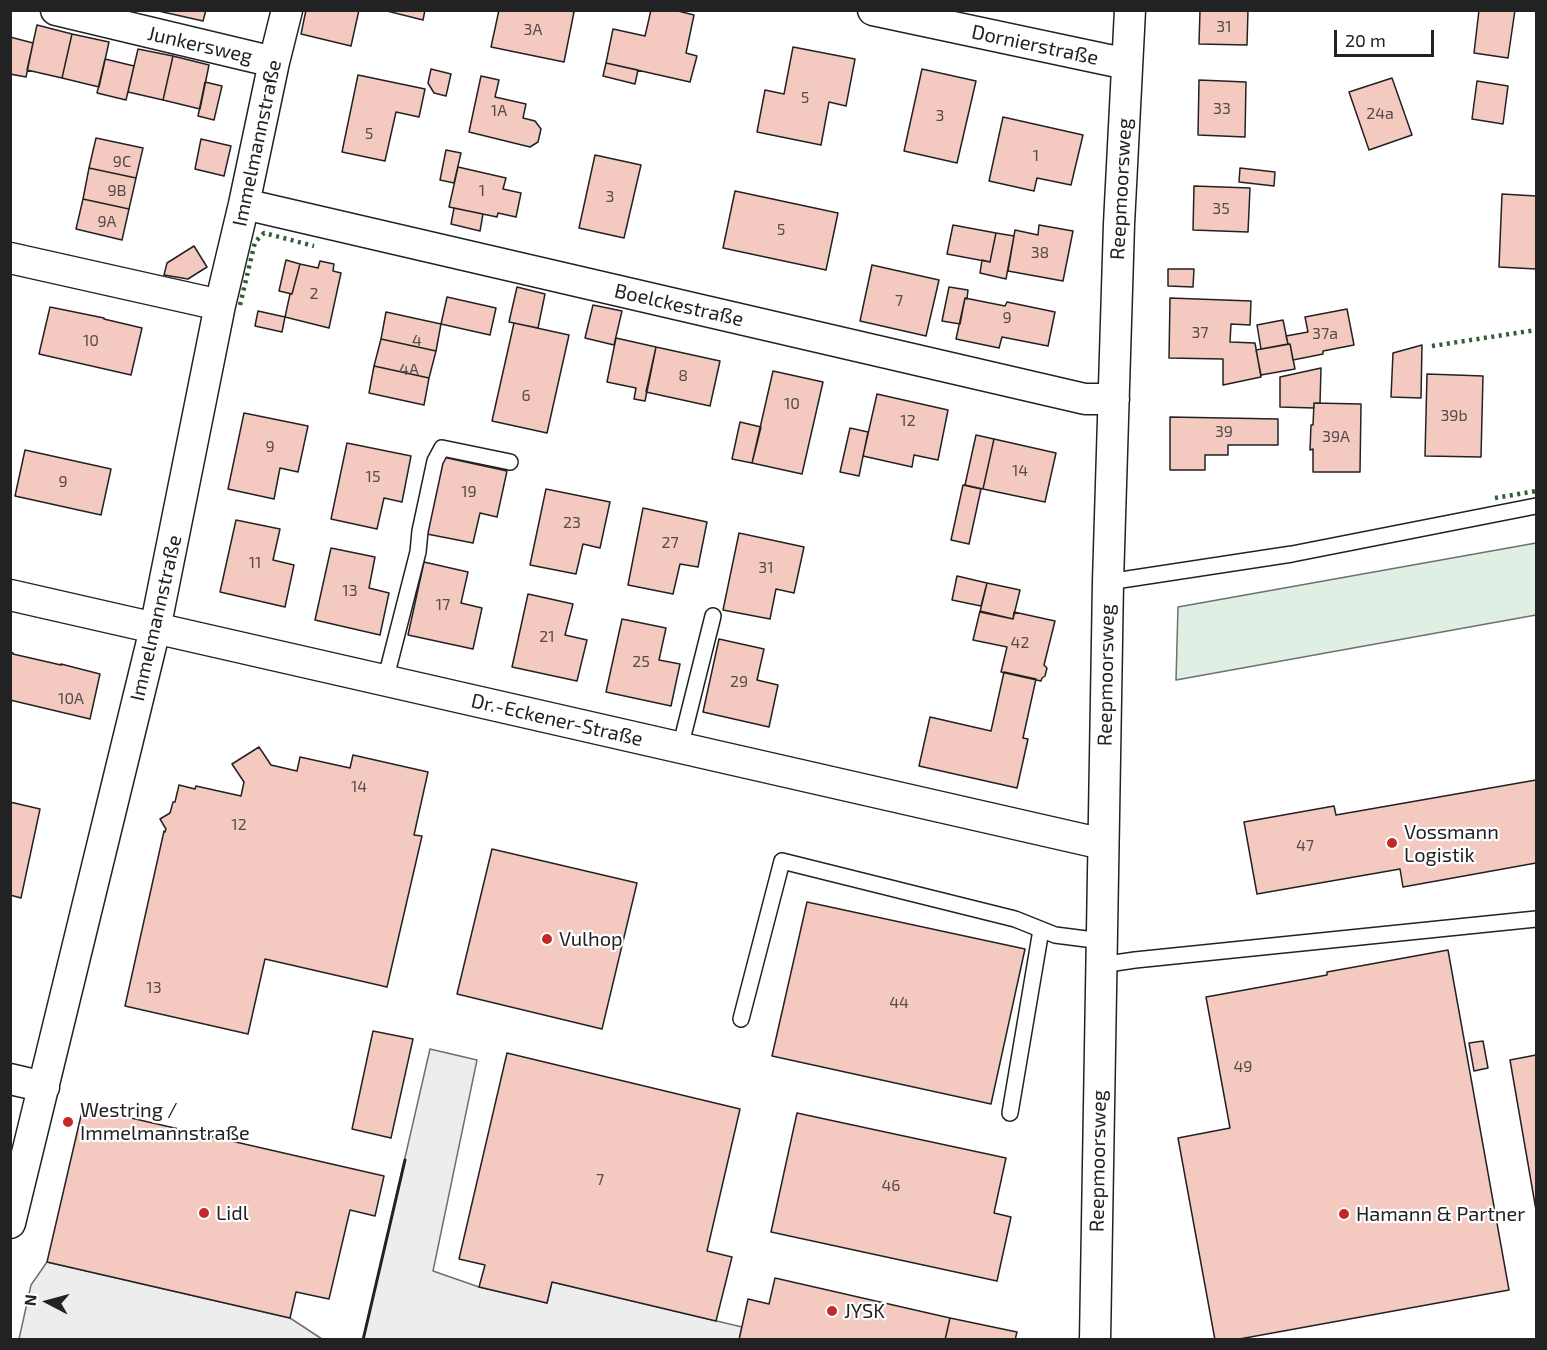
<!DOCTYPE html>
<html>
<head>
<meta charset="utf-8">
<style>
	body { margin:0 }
	#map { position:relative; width:1547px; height:1350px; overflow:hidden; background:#fff; font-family:"Exo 2",sans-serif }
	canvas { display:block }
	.frame { position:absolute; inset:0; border:12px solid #222; pointer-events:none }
	.north { position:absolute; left:18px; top:1272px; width:60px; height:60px; -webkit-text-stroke:4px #fff; paint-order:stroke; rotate:276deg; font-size:16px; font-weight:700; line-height:24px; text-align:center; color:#222 }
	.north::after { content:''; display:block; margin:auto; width:21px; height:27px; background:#222; clip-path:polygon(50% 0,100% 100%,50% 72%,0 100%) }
	.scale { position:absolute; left:1334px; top:30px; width:100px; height:27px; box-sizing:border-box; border:3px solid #222; border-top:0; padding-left:8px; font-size:18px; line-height:21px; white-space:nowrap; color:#222; -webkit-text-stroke:4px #fff; paint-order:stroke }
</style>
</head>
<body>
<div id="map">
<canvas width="1547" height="1350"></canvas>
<div class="frame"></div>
<div class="north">N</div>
<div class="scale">20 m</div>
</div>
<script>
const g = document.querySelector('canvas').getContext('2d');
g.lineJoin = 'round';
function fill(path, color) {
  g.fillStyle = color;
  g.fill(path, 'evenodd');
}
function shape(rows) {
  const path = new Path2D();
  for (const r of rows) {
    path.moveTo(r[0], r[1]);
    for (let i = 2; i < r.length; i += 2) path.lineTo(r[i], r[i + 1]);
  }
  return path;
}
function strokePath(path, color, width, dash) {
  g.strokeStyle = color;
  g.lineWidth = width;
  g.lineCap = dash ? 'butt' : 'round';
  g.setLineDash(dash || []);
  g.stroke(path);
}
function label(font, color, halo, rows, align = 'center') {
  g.font = font + ' "Exo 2",sans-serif';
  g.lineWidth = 4.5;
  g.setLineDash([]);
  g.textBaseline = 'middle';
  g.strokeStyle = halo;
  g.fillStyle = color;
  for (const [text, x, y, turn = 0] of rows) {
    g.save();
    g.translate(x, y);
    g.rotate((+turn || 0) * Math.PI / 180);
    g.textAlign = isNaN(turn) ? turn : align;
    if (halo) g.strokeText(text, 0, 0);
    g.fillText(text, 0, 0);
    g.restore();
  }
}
const green = shape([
	[1536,543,1536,615,1176,680,1178,607,1536,543]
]);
fill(green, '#e0efe3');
strokePath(green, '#6f6f6f', 1.5);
const parking = shape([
	[430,1049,477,1060,433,1271,479,1287,547,1303,552,1282,742,1327,739,1340,363,1340,430,1049],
	[47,1262,290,1318,322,1339,19,1339,31,1285,47,1262]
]);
fill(parking, '#ededed');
strokePath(parking, '#6f6f6f', 1.5);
const building = shape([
	[154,10,206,10,203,21,154,10],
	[306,10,359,10,351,46,301,34,306,10],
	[383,10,425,10,423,20,383,10],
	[499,10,567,10,574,12,564,62,491,47,499,10],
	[651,10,674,10,694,15,686,53,697,56,690,82,606,63,613,29,645,36,651,10],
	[1200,10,1248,10,1247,45,1199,44,1200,10],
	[1479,10,1515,10,1508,58,1474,53,1479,10],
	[37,25,72,34,62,78,27,70,37,25],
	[72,34,109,42,99,87,62,78,72,34],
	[10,37,33,43,26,77,10,74,10,37],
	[793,47,855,59,846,106,829,102,821,145,757,132,765,90,784,94,793,47],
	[138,49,173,56,163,100,128,92,138,49],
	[173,56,209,65,200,109,163,100,173,56],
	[105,59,134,66,126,100,97,93,105,59],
	[606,63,638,70,635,84,603,76,606,63],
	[431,69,451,74,446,96,434,93,428,83,431,69],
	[922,69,976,81,957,163,904,151,922,69],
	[358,75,425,89,419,117,396,112,385,161,342,152,358,75],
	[481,76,499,80,495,97,526,104,523,118,535,121,541,129,538,142,530,147,469,132,481,76],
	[1392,78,1412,135,1369,150,1349,92,1392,78],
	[1199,80,1246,82,1245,137,1198,135,1199,80],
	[1477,81,1508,86,1503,124,1472,119,1477,81],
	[205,82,222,86,214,120,198,116,205,82],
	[1003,117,1083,135,1071,185,1037,178,1034,191,989,181,1003,117],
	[96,138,143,148,136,178,89,168,96,138],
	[201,139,231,146,224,176,195,169,201,139],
	[446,150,461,153,454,183,440,180,446,150],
	[595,155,641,165,624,238,579,228,595,155],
	[458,167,506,178,503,189,521,193,516,217,498,213,497,217,449,207,458,167],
	[89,168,136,178,129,209,83,199,89,168],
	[1240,168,1275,172,1274,186,1239,182,1240,168],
	[1194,186,1250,188,1248,232,1193,230,1194,186],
	[735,191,838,213,826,270,723,248,735,191],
	[1502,194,1536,196,1536,269,1499,267,1502,194],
	[83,199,129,209,122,240,76,229,83,199],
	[454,208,483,214,480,231,451,224,454,208],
	[953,225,996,233,990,262,947,254,953,225],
	[1039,225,1073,231,1063,281,1008,271,1015,230,1038,235,1039,225],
	[996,233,1014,236,1006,279,980,273,982,260,990,262,996,233],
	[194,246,207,267,188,279,164,275,167,263,194,246],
	[286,260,300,264,292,294,279,291,286,260],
	[320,261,334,264,333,271,341,273,329,328,285,317,290,294,292,294,300,264,318,268,320,261],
	[872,265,939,280,926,336,860,321,872,265],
	[1168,269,1194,269,1193,287,1168,286,1168,269],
	[517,287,545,294,538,328,509,322,517,287],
	[949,287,968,290,967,299,965,298,960,324,942,321,949,287],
	[447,297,496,308,490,335,441,324,447,297],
	[965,298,1005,306,1007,302,1055,312,1048,346,1002,337,999,348,956,339,965,298],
	[1170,298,1251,301,1250,325,1231,324,1230,342,1255,343,1261,377,1223,385,1223,359,1169,358,1170,298],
	[593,305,622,311,614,345,585,338,593,305],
	[50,307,104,318,104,319,142,328,131,375,39,354,50,307],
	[1347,309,1354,345,1323,351,1323,354,1293,360,1290,344,1288,344,1286,336,1308,332,1305,317,1347,309],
	[258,311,285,317,282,332,255,326,258,311],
	[386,312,441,324,436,351,381,339,386,312],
	[1283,320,1288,344,1261,349,1257,325,1283,320],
	[514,323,569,335,547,433,492,421,514,323],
	[616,338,656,347,645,401,634,399,636,388,607,382,616,338],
	[381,339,436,351,429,378,374,366,381,339],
	[1290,344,1295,369,1261,375,1256,350,1290,344],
	[1422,345,1421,398,1391,397,1393,353,1422,345],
	[656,347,720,361,710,406,646,392,656,347],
	[374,366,429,378,424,405,369,393,374,366],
	[1321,368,1320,403,1314,403,1314,408,1280,407,1280,377,1321,368],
	[773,371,823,382,802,474,752,463,773,371],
	[1427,374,1483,376,1481,457,1425,456,1427,374],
	[877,394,948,410,938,460,914,455,912,467,863,456,877,394],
	[1314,403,1361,404,1360,472,1313,472,1313,449,1310,450,1311,425,1313,425,1314,403],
	[244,413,308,426,298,472,280,468,274,499,228,489,244,413],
	[1170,417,1278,419,1278,445,1228,445,1228,455,1205,455,1205,470,1170,470,1170,417],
	[740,422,761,427,752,463,732,459,740,422],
	[850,428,868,432,859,476,840,472,850,428],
	[976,435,994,439,983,489,965,485,976,435],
	[994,439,1056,453,1045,502,983,489,994,439],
	[347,443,411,456,402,502,384,498,377,529,331,519,347,443],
	[25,450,111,469,101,515,15,496,25,450],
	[443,457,507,471,497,517,480,513,473,543,427,534,443,457],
	[963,485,981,489,969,544,951,540,963,485],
	[546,489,610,502,600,548,583,544,576,574,530,565,546,489],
	[643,508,707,522,698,567,680,564,673,594,628,585,643,508],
	[236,520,280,529,273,560,294,565,285,607,220,592,236,520],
	[739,533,804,547,794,593,776,589,770,619,723,610,739,533],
	[331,548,375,557,369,588,389,593,380,635,315,620,331,548],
	[424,562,468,572,461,603,482,608,473,649,408,635,424,562],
	[957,576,987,583,981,606,952,600,957,576],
	[987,583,1020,590,1013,619,980,612,987,583],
	[528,594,573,604,565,635,587,640,577,681,512,667,528,594],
	[980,611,1013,619,1014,612,1055,621,1044,665,1047,668,1045,676,1042,678,1041,681,1001,672,1007,647,973,640,980,611],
	[622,619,666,628,659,660,680,664,671,706,606,692,622,619],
	[719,639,764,649,757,680,778,685,769,727,703,712,719,639],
	[10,652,13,653,13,654,61,665,61,664,100,674,90,719,10,700,10,652],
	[1004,672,1036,679,1023,738,1028,739,1017,788,919,766,930,717,991,731,1004,672],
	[259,747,271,765,297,771,300,757,350,768,353,755,428,772,414,835,422,836,387,987,265,959,248,1034,125,1006,164,831,165,832,166,829,160,819,170,813,173,802,175,802,179,785,195,789,196,786,241,796,244,782,232,764,259,747],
	[1536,780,1536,863,1403,887,1400,869,1257,894,1244,822,1334,806,1336,815,1536,780],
	[10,802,40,809,21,898,10,895,10,802],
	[492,849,637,883,602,1029,457,994,492,849],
	[807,902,1025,949,991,1104,772,1056,807,902],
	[1448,950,1509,1290,1234,1340,1215,1340,1178,1138,1230,1128,1206,997,1327,975,1327,972,1448,950],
	[373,1031,413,1039,391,1138,352,1129,373,1031],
	[1483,1041,1488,1068,1474,1071,1469,1043,1483,1041],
	[507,1053,740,1109,707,1251,732,1257,716,1321,552,1282,547,1303,479,1287,485,1265,459,1259,507,1053],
	[1536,1055,1536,1210,1510,1060,1536,1055],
	[83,1107,384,1176,375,1216,350,1210,329,1299,296,1292,290,1318,47,1262,83,1107],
	[797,1113,1006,1158,994,1213,1011,1217,997,1281,771,1232,797,1113],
	[775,1278,950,1318,945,1340,739,1340,748,1299,769,1304,775,1278],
	[950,1318,1017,1332,1015,1340,945,1340,950,1318]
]);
fill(building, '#f3c9c0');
strokePath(building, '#222', 1.5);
const service = shape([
	[1108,582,1292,554,1536,506],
	[385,681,418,552,420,531,435,461,442,448,510,462],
	[680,748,713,616],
	[1101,965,1135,960,1536,919],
	[741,1019,782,861,1015,919,1055,935,1102,941],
	[1010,1113,1041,930]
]);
const minor = shape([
	[56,10,274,62],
	[873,10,1127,64],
	[244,204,1085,399,1114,399],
	[10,258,220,305],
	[10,595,1103,844],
	[10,1079,44,1087],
	[10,1223,155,629,220,305,244,204,274,62,287,10],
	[1095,1340,1108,582,1119,224,1130,10]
]);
strokePath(service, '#222', 18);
strokePath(minor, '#222', 33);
strokePath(service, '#fff', 15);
strokePath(minor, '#fff', 30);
strokePath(shape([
	[240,305,255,242,264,233,314,246],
	[1432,346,1536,330],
	[1495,498,1536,491]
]), '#2f5e38', 4.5, [3, 4.5]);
strokePath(shape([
	[363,1340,405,1160]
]), '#222', 3);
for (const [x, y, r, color] of [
	[1392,843,6,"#c62828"],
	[547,939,6,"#c62828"],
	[68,1122,6,"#c62828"],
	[204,1213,6,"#c62828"],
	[1344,1214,6,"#c62828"],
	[832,1311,6,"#c62828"]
]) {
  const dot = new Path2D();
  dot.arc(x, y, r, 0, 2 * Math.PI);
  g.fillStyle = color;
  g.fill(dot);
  strokePath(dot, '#fff', 2);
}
label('16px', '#564c4a', null, [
	["31",1224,27],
	["3A",533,30],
	["5",805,98],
	["33",1222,109],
	["1A",499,111],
	["24a",1380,114],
	["3",940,116],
	["5",369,134],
	["1",1036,156],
	["9C",122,162],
	["9B",117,191],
	["1",482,191],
	["3",610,197],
	["35",1221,209],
	["9A",107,222],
	["5",781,230],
	["38",1040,253],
	["2",314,294],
	["7",899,301],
	["9",1007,318],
	["37",1200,333],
	["37a",1325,334],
	["10",91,341],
	["4",417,341],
	["4A",409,370],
	["8",683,376],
	["6",526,396],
	["10",792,404],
	["39b",1454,416],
	["12",908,421],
	["39",1224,432],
	["39A",1336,437],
	["9",270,447],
	["14",1020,471],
	["15",373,477],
	["9",63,482],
	["19",469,492],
	["23",572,523],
	["27",670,543],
	["11",255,563],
	["31",766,568],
	["13",350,591],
	["17",443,605],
	["21",547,637],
	["42",1020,643],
	["25",641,662],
	["29",739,682],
	["10A",71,699],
	["14",359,787],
	["12",239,825],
	["47",1305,846],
	["13",154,988],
	["44",899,1003],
	["49",1243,1067],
	["7",600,1180],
	["46",891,1186]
]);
label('20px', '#222', '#fff', [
	["Junkersweg",200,45,13],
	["Dornierstraße",1035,45,12],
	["Immelmannstraße",257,143,-78],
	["Reepmoorsweg",1121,189,-87],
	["Boelckestraße",679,305,13],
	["Immelmannstraße",156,618,-77],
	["Reepmoorsweg",1106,675,-89],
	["Dr.-Eckener-Straße",557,720,13],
	["Reepmoorsweg",1098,1161,-89]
]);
label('20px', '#222', '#fff', [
	["Vossmann",1404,832],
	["Logistik",1404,855],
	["Vulhop",559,939],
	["Westring /",80,1110],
	["Immelmannstraße",80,1133],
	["Lidl",216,1213],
	["Hamann & Partner",1356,1214],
	["JYSK",844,1311]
], 'left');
</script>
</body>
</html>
